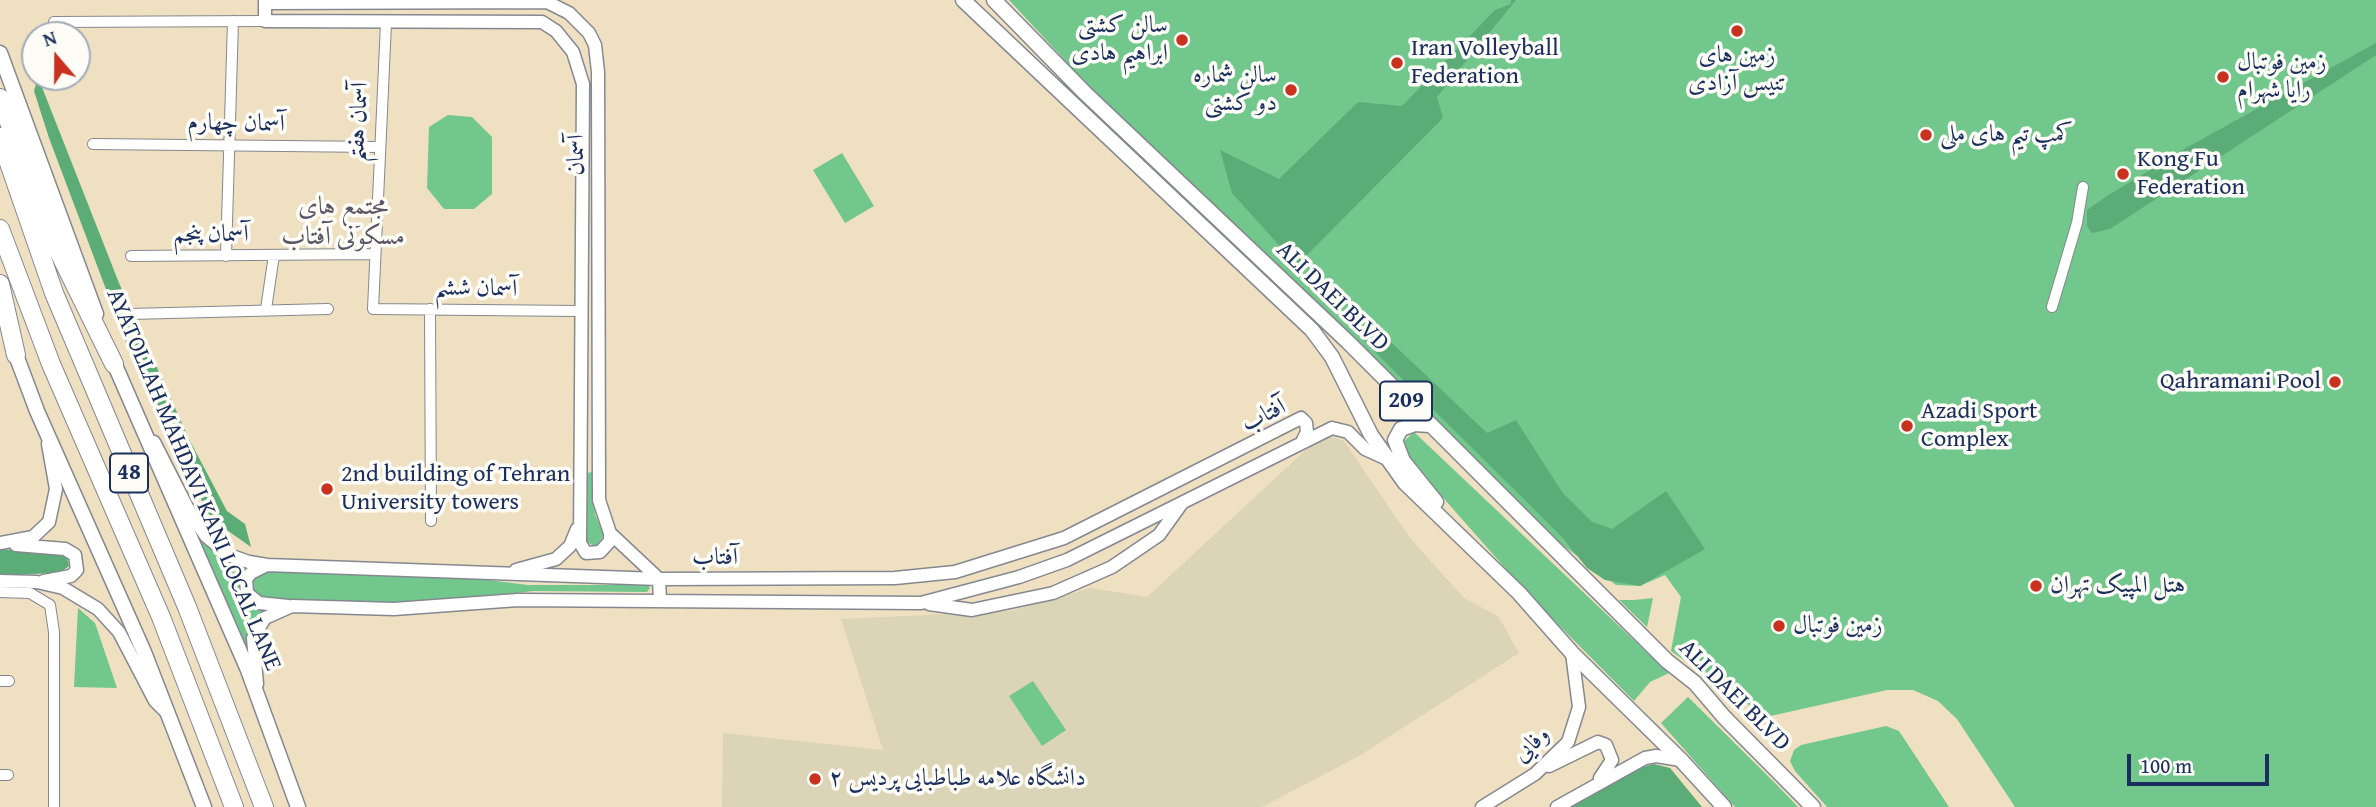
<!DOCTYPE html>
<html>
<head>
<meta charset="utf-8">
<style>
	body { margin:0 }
	#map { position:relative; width:2376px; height:807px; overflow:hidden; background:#efe0c1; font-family:"Gentium Book Plus",serif }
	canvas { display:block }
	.north { position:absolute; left:21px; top:21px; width:70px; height:70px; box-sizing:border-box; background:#fdfcf7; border:2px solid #a3aaba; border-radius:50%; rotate:340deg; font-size:19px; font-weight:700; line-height:28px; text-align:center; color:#1b2f5e }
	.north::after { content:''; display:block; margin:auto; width:24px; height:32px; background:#c8321e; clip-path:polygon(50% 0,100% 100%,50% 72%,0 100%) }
	.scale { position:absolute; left:2127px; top:754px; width:142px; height:32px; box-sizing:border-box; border:4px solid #1b2f5e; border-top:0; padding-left:9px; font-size:21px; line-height:24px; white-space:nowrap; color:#1b2f5e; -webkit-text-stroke:5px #fdfcf7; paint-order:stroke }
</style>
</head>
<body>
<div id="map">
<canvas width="2376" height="807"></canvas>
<div class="north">N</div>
<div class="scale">100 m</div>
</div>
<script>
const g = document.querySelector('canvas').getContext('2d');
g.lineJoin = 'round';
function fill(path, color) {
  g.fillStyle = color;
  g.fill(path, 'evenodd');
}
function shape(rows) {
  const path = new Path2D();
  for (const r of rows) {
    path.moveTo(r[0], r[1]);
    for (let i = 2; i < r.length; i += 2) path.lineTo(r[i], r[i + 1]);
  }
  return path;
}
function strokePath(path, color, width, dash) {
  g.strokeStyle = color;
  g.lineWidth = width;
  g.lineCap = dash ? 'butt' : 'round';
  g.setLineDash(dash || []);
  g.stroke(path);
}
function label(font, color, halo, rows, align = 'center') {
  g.font = font + ' "Gentium Book Plus",Amiri,serif';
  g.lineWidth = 7;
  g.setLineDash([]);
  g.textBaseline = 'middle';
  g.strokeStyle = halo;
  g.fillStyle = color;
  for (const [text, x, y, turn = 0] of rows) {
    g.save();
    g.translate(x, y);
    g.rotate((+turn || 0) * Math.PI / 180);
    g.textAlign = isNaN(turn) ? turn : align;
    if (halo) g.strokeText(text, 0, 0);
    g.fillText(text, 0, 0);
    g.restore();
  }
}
fill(shape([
	[1330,436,1344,441,1410,538,1464,598,1498,616,1519,653,1359,756,1262,807,722,807,723,733,883,750,841,619,1011,611,1091,588,1147,597,1310,446]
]), '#dcd4b6');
fill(shape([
	[1009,0,2376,0,2376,807,2015,807,1957,719,1938,701,1913,690,1887,690,1766,717,1671,651,1681,597,1665,575,1640,586,1616,585,1529,520,1283,272,1085,82],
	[448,115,472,117,492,137,492,194,474,209,444,209,427,188,429,127],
	[842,153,874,206,845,223,813,170],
	[1414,432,1658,663,1669,673,1650,682,1634,701,1527,593,1409,459,1402,443],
	[592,472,595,514,604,535,596,547,585,541,587,473],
	[190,525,251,567,240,585,247,602,252,605,283,607,259,620,254,671,212,570],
	[265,570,431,573,528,585,648,585,650,588,647,592,533,591,445,602,379,605,260,599,254,595,250,582],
	[1653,598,1647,627,1619,600,1634,600],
	[78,608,95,623,117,688,74,687],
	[1033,681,1066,730,1042,746,1009,696],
	[1688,697,1777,785,1798,807,1735,807,1661,723],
	[1886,726,1899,731,1949,807,1827,807,1795,771,1790,761,1794,750,1801,745]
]), '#71c78c');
fill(shape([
	[1511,0,1516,0,1437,97,1443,118,1297,265,1232,193,1220,150,1279,179,1358,102,1402,106,1495,10,1511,4],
	[2376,43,2376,55,2110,229,2092,233,2087,226,2087,210,2107,196,2186,148],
	[38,77,119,283,189,439,227,511,245,524,251,547,214,521,207,511,133,361,49,138,34,91],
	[1377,329,1487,433,1516,420,1562,492,1592,522,1612,529,1666,491,1705,549,1640,586,1605,580,1587,568,1562,537,1363,340],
	[0,549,66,554,69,566,60,573,0,575],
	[1654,764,1670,768,1702,807,1570,807,1631,770]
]), '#5cac78');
const street = shape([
	[54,22,265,21],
	[386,23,373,309,579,311],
	[93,144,378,147],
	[131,256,374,254],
	[226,256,233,21],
	[2052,307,2077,223,2083,187],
	[266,309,274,255],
	[430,309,431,521],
	[130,314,328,309],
	[0,592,30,593,50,605,54,632,54,807],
	[0,681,9,681],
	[0,775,8,775]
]);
const secondary = shape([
	[265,0,265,21,542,22,556,31,573,52,583,84,580,543,586,553,600,552,610,541,610,533],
	[265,3,547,2,569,13,589,33,595,45,598,72,599,500,610,533,659,579,660,601],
	[154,442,190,513,206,536,229,555,249,562,267,565,659,579,895,578,955,572,1064,538,1301,418,1306,423,1307,432,1302,442],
	[0,543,33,537,49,522,56,489,48,444],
	[16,545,65,549,75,555,77,570,71,576,44,581],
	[265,566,251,573,246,579,247,593,259,603,288,606],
	[516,570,556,559,570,546,577,529],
	[0,581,37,582,63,588,98,609,119,632,155,701,167,713],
	[929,604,972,610,1053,593,1112,567,1159,535,1182,503],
	[257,684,253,638,265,618,292,606,394,609,518,600,921,603,1019,577,1067,560,1332,428,1348,432,1365,449,1387,459],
	[1549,766,1598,742,1606,745,1612,760,1600,778],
	[1482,807,1535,774,1568,742,1579,707,1572,653],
	[1557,807,1645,758,1656,756,1681,760]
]);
const primary = shape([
	[963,0,1312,330,1332,357,1371,435,1405,483,1519,593,1572,653,1681,760,1724,807],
	[994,0,1085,93,1348,342,1667,661,1695,683,1724,717,1813,807],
	[0,53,96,314],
	[13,347,37,411,144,652,204,807],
	[111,356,248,670,298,807],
	[1429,425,1415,424,1401,429,1395,440,1403,461,1436,502]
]);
const highway = shape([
	[0,98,52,238,114,364],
	[0,137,54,293,187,607,264,807],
	[0,229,51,364,161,617,234,807],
	[0,284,16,355]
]);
strokePath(street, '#858890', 12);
strokePath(secondary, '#858890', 15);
strokePath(primary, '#858890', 17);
strokePath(highway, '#858890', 20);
strokePath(street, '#fff', 10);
strokePath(secondary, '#fff', 12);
strokePath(primary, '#fff', 14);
strokePath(highway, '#fff', 18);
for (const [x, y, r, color] of [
	[1737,31,7,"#c8321e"],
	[1182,40,7,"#c8321e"],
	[1397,63,7,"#c8321e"],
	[2223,77,7,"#c8321e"],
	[1291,90,7,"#c8321e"],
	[1926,135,7,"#c8321e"],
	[2123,174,7,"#c8321e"],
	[2335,382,7,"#c8321e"],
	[1907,426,7,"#c8321e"],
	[327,489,7,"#c8321e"],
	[2036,586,7,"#c8321e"],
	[1779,626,7,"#c8321e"],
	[815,779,7,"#c8321e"]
]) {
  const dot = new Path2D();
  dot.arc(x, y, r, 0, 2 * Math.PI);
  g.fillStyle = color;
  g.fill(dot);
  strokePath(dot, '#fdfcf7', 2.5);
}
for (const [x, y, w] of [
	[1406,401,52],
	[129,473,38]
]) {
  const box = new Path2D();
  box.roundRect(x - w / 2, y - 19.5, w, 39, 5);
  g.fillStyle = '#fdfcf7';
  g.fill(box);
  strokePath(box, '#1b2f5e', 2);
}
label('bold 23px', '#1b2f5e', null, [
	["209",1406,401],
	["48",129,473]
]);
label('24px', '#1b2f5e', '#fdfcf7', [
	["سالن کشتی",1168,26,"right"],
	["ابراهیم هادی",1168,54,"right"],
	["Iran Volleyball",1411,49],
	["Federation",1411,77],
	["زمین های",1737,56,"center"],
	["تنیس آزادی",1737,84,"center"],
	["زمین فوتبال",2237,63],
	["رایا شهرام",2237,91],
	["سالن شماره",1277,76,"right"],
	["دو کشتی",1277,104,"right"],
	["کمپ تیم های ملی",1940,135],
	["Kong Fu",2137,160],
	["Federation",2137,188],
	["Qahramani Pool",2321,382,"right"],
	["Azadi Sport",1921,412],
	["Complex",1921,440],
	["2nd building of Tehran",341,475],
	["University towers",341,503],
	["هتل المپیک تهران",2050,586],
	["زمین فوتبال",1793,626],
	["دانشگاه علامه طباطبایی پردیس ۲",829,779]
], 'left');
label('24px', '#1b2f5e', '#fdfcf7', [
	["آسمان هفتم",359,122,-87],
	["آسمان چهارم",236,124,1],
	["آسمان",577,155,-90],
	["آسمان پنجم",211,235],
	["آسمان ششم",476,289,1],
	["ALI DAEI BLVD",1332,297,44],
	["آفتاب",1264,416,-26],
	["AYATOLLAH MAHDAVI KANI LOCAL LANE",193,480,67],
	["آفتاب",715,558],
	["ALI DAEI BLVD",1734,696,45],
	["وفایی",1532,745,-43]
]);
label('26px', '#5a5666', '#fdfcf7', [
	["مجتمع های",343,207],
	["مسکونی آفتاب",343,237]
]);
</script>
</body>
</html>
